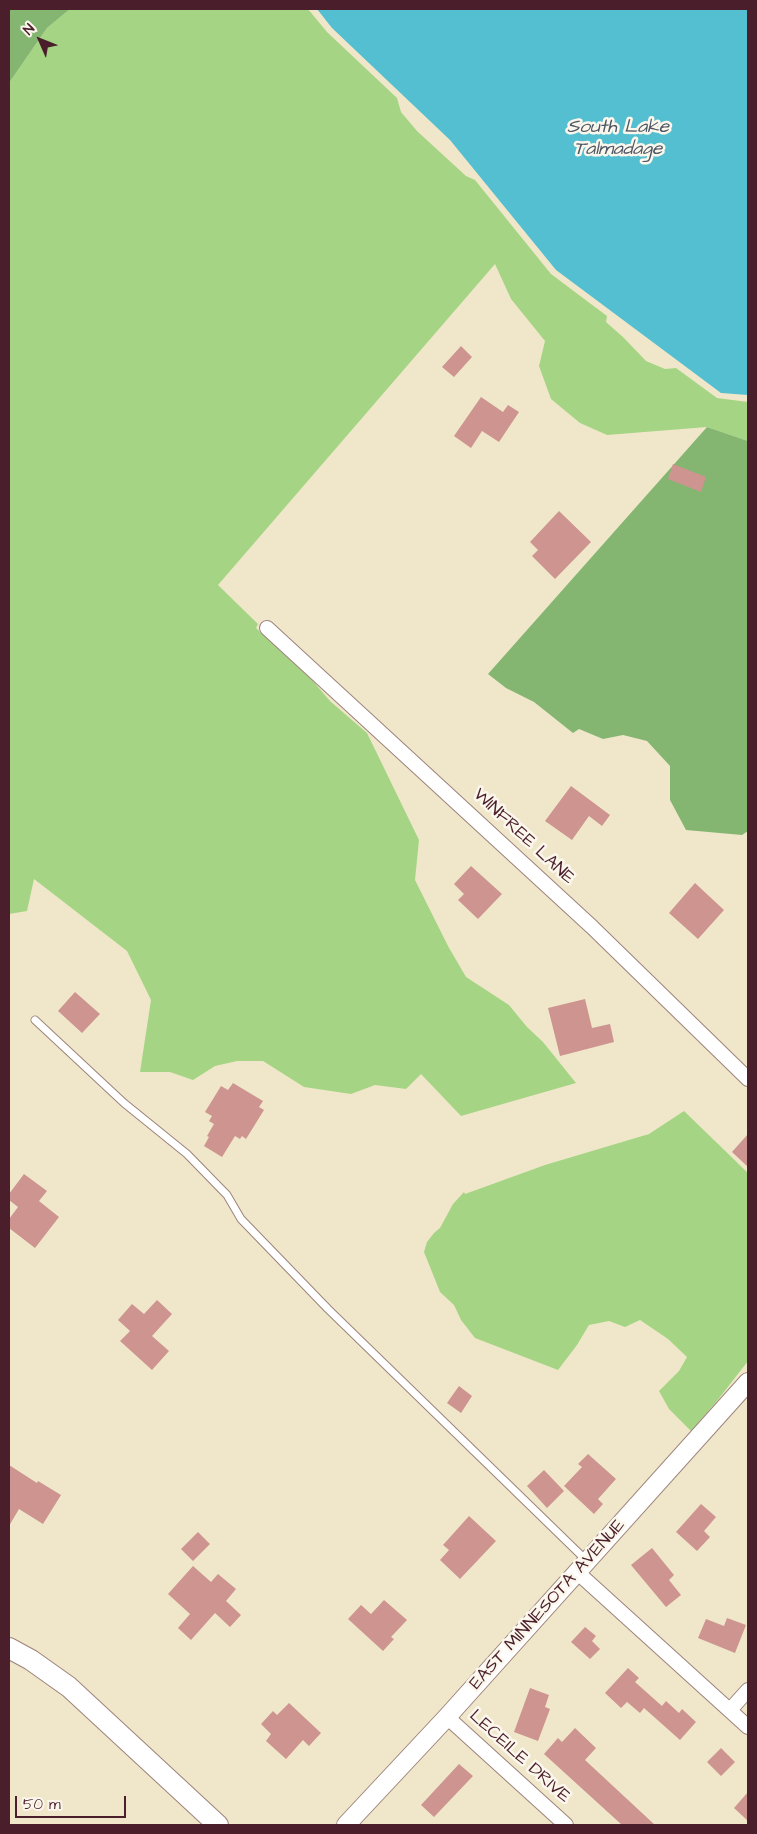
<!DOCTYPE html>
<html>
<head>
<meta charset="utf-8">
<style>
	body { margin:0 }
	#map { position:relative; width:757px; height:1834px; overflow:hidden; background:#f0e7cb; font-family:"Architects Daughter",sans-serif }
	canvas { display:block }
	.frame { position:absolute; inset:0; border:10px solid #4a1f2b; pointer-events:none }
	.north { position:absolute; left:15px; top:15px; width:50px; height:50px; -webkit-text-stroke:4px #fbf7ec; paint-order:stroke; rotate:314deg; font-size:14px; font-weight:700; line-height:20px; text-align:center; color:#4a1f2b }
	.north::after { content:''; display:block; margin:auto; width:18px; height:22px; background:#4a1f2b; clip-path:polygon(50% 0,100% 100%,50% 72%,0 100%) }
	.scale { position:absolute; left:15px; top:1796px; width:111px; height:22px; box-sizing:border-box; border:2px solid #4a1f2b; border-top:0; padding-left:6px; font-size:15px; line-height:18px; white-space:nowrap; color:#4a1f2b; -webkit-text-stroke:4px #fbf7ec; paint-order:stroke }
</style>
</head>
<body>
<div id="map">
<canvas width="757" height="1834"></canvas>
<div class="frame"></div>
<div class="north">N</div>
<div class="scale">50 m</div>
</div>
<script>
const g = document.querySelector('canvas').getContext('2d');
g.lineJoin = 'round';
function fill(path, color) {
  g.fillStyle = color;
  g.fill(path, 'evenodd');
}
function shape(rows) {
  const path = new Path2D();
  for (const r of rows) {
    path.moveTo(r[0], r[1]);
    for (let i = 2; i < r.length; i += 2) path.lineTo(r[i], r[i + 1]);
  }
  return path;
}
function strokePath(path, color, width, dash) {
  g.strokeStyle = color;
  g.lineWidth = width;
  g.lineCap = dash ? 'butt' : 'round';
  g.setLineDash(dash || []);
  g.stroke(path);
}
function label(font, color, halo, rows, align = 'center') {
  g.font = font + ' "Architects Daughter",sans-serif';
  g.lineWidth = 5;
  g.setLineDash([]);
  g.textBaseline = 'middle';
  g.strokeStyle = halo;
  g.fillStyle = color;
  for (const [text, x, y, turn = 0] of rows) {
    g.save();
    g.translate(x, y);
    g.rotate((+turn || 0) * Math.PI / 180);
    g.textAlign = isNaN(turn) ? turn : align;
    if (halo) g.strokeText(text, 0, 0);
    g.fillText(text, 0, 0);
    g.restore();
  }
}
fill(shape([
	[70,9,308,9,327,32,397,98,401,112,417,131,466,176,475,180,551,274,607,316,606,322,624,338,646,361,665,369,676,368,717,398,748,402,748,441,707,427,607,435,580,423,551,399,539,366,545,341,511,299,495,264,218,585,257,623,258,624,256,628,312,680,330,701,367,733,419,840,415,880,448,946,466,977,509,1005,527,1027,543,1042,576,1083,461,1116,421,1074,406,1089,375,1085,351,1094,304,1087,263,1061,237,1061,215,1066,193,1080,170,1072,140,1072,151,1000,127,951,34,879,27,911,9,914,9,83,47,28],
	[684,1111,748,1173,748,1361,717,1401,691,1431,669,1409,659,1391,679,1371,687,1357,668,1339,640,1320,625,1327,609,1321,589,1325,577,1345,558,1370,475,1338,461,1320,454,1305,440,1292,424,1252,427,1242,434,1233,440,1228,453,1204,464,1192,465,1194,545,1165,649,1134]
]), '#a5d584');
fill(shape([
	[9,9,70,9,47,28,9,83],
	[707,427,748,441,748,831,742,835,686,830,670,800,670,766,647,741,623,735,603,739,579,729,573,733,534,702,506,688,488,674]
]), '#84b672');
fill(shape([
	[317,9,748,9,748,395,721,393,556,270,450,140,332,28]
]), '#54bfd0');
fill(shape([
	[461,346,472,357,454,377,442,367],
	[481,397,503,412,508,405,519,412,499,442,482,431,471,448,454,436],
	[673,464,706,477,701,492,668,479],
	[559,511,591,542,555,579,532,556,538,550,530,542],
	[571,786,610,815,602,826,589,816,572,840,545,821],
	[471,866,502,894,478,919,458,900,464,894,454,884],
	[695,883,724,910,698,939,669,913],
	[75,992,100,1014,82,1033,58,1011],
	[585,999,592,1028,610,1024,614,1042,560,1056,548,1008],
	[233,1083,263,1101,259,1107,264,1110,246,1139,242,1136,240,1139,235,1136,222,1157,204,1146,209,1137,207,1136,214,1124,209,1121,212,1116,205,1112,221,1086,228,1090],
	[748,1134,748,1167,732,1152],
	[24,1174,47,1191,39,1201,59,1217,35,1248,9,1228,9,1219,18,1207,9,1200,9,1194],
	[157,1300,172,1314,152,1336,169,1351,152,1370,120,1341,130,1331,118,1320,132,1304,144,1314],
	[459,1386,472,1396,461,1413,447,1403],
	[588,1454,616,1479,598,1499,603,1504,594,1514,564,1486,582,1467,578,1464],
	[9,1465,37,1483,38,1481,61,1495,43,1524,19,1509,9,1526],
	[544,1470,564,1491,547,1508,527,1486],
	[701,1504,716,1517,704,1531,710,1537,697,1551,676,1532],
	[469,1516,496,1541,460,1579,440,1560,449,1550,443,1545],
	[198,1532,210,1544,193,1561,181,1549],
	[652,1548,674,1575,669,1580,681,1595,666,1607,631,1565],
	[193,1566,211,1582,218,1574,236,1589,226,1601,241,1615,230,1627,215,1613,191,1640,178,1628,190,1614,168,1594],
	[384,1600,407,1620,391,1637,394,1639,383,1651,348,1619,361,1605,371,1614],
	[727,1618,746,1625,735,1653,698,1638,706,1619,724,1626],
	[585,1627,596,1636,592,1641,600,1649,590,1659,571,1642],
	[628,1668,639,1678,635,1682,662,1706,666,1701,679,1713,682,1709,696,1722,680,1740,644,1708,640,1713,627,1702,621,1708,605,1693],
	[530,1688,549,1695,545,1707,550,1709,538,1741,514,1732],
	[289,1703,321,1733,309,1746,303,1740,286,1759,266,1741,271,1734,261,1724,273,1711,277,1715],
	[575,1728,596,1748,585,1760,655,1825,622,1825,544,1754,558,1738,562,1742],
	[721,1748,735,1762,721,1776,707,1762],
	[459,1764,473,1776,434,1817,421,1805],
	[748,1792,748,1821,734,1808]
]), '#cd9490');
const service = shape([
	[35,1020,124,1103,187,1154,227,1195,241,1219,328,1309,587,1561]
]);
const minor = shape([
	[267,628,592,927,748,1079],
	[577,1572,748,1727],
	[730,1710,748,1690],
	[447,1717,566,1825]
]);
const tertiary = shape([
	[346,1825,447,1717,748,1382]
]);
const secondary = shape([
	[9,1648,31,1660,69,1687,218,1825]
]);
strokePath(service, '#9d837b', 9);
strokePath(minor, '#9d837b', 16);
strokePath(tertiary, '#9d837b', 20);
strokePath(secondary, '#9d837b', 22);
strokePath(service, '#fff', 7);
strokePath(minor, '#fff', 14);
strokePath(tertiary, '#fff', 18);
strokePath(secondary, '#fff', 20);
label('18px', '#4a1f2b', '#fbf7ec', [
	["WINFREE LANE",523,837,43],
	["EAST MINNESOTA AVENUE",548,1605,-48],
	["LECEILE DRIVE",519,1757,42]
]);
label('italic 19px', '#4e5765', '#fbf7ec', [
	["South Lake",618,128],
	["Talmadage",618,150]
]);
</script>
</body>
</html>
